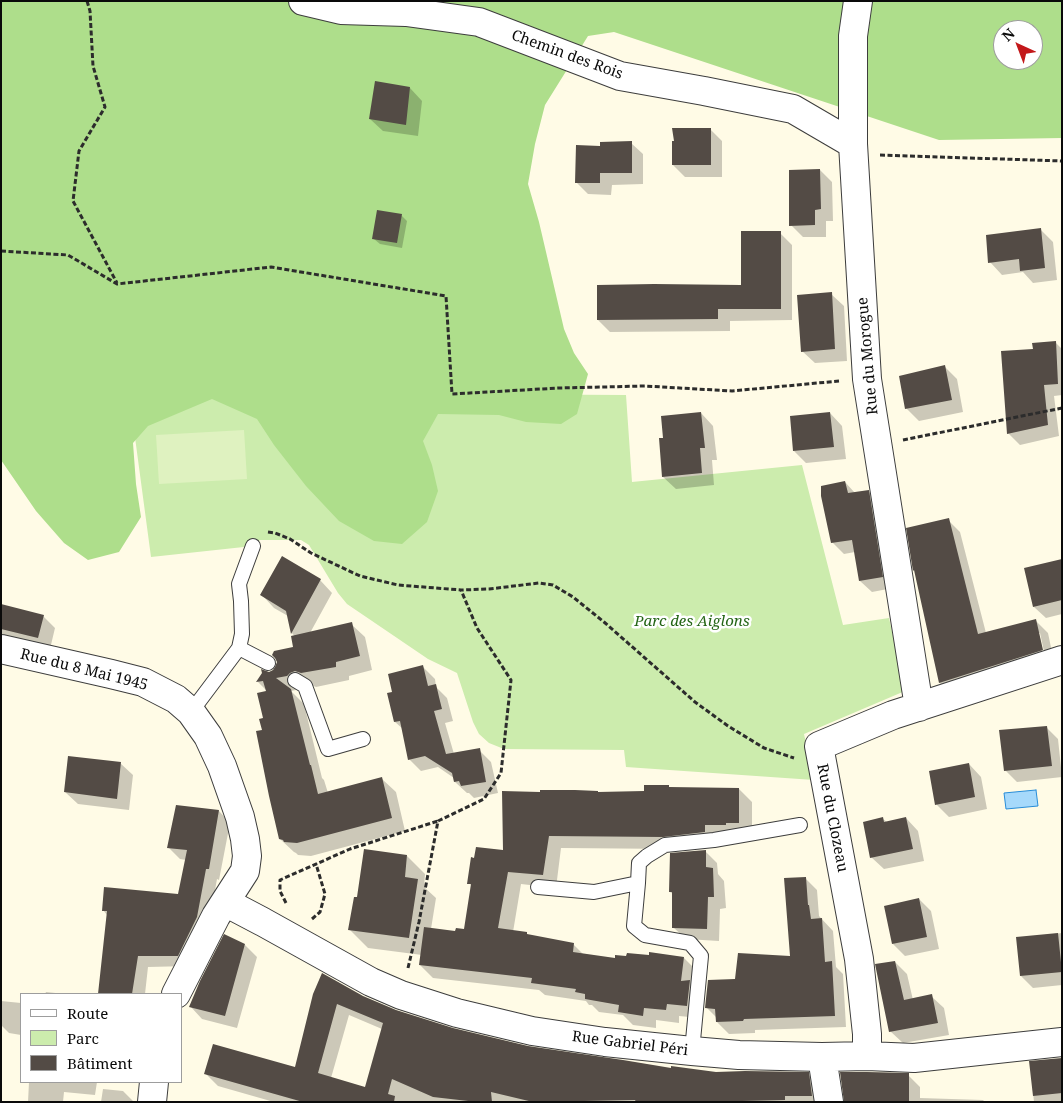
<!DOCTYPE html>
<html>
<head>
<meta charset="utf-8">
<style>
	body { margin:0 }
	#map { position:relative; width:1063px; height:1103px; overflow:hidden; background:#fffbe6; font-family:"Noto Serif",serif }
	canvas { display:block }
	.frame { position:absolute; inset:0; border:2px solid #0a0a0a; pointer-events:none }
	.legend { position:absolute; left:20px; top:993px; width:162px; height:90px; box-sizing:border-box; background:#fff; border:1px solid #9d9d9d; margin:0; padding:6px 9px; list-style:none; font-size:15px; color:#0a0a0a }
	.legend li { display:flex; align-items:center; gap:10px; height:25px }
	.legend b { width:25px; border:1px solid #9d9d9d }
	.north { position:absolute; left:993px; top:20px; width:50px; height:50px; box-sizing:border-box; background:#fff; border:1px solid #9d9d9d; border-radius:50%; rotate:317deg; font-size:14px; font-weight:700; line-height:20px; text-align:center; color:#0a0a0a }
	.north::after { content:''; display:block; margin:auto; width:18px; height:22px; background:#c3181a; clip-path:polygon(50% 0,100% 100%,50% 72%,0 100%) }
</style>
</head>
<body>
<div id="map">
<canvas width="1063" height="1103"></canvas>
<div class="frame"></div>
<ul class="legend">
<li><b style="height:6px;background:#fff"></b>Route</li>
<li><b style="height:14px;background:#ccecad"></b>Parc</li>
<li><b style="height:14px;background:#534b45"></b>Bâtiment</li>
</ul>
<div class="north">N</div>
</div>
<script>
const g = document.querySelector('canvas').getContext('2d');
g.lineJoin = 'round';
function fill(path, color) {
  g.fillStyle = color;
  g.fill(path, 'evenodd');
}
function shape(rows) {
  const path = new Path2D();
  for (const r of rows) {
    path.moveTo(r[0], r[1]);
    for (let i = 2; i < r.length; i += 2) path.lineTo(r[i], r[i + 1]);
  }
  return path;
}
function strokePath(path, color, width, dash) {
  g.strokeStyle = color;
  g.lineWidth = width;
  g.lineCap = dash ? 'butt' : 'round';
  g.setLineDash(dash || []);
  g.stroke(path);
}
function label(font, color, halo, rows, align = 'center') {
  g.font = font + ' "Noto Serif",serif';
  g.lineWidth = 5;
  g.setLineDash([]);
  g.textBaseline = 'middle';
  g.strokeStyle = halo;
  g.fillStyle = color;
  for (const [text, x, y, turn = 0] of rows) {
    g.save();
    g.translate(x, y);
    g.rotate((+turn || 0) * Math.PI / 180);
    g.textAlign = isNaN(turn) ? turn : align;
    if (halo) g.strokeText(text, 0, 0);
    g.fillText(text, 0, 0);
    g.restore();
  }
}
fill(shape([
	[284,393,626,395,632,482,802,465,843,625,889,618,905,691,804,734,814,780,626,767,624,750,504,749,489,743,479,734,473,722,457,673,428,659,347,604,338,593,309,545,301,540,260,540,253,546,151,557,130,400]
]), '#ccecad');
fill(shape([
	[1,1,1062,1,1062,138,939,140,614,32,588,36,545,105,535,144,528,184,539,222,564,329,574,353,588,374,577,414,561,424,526,422,499,415,438,414,423,441,432,465,438,491,427,522,402,544,374,541,339,521,306,486,274,445,257,419,212,399,148,426,133,443,136,484,141,517,119,552,88,560,64,543,36,511,1,460],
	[1003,30,1033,30,1033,60,1003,60]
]), '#aede8b');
fill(shape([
	[244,430,247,479,159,484,156,435]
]), '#dff2c0');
const water = shape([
	[1036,790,1038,806,1006,809,1004,793,1036,790]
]);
fill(water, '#a6d9fb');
strokePath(water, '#278cd8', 1);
fill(shape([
	[410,88,422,101,418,136,383,131,370,119],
	[710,129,722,141,722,177,685,177,673,165,675,142],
	[631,143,643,154,643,184,612,185,611,195,588,194,576,182,602,147],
	[820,170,832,182,833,221,826,221,826,237,803,237,791,225],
	[401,215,407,221,402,248,380,244,374,239],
	[1040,229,1053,242,1057,280,1033,283,1023,272,1002,275,990,262],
	[780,233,792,245,792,320,730,321,730,331,610,332,598,320,742,287],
	[831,294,844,306,847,361,815,363,802,351],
	[1055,342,1062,349,1062,395,1054,396,1059,436,1020,445,1008,433,1035,350],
	[945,367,957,379,963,412,919,421,906,408],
	[701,413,713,426,717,460,712,460,714,485,676,489,663,477,664,439],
	[830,413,842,426,846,459,806,463,794,451],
	[845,482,855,493,868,491,880,502,893,588,872,592,860,581,855,552,844,554,832,542,821,488],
	[948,520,960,532,986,633,1036,621,1048,633,1054,662,952,695,940,683],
	[1038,633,1040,633,1045,656,1043,656],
	[1062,560,1062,614,1046,618,1034,607],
	[320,580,332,593,310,633,351,624,365,637,372,670,349,676,349,680,316,687,309,684,301,689,291,691,304,704,322,778,324,780,328,793,382,779,396,792,405,831,311,856,298,855,296,853,294,852,280,839,264,731,268,692,258,682,263,673,269,673,274,671,295,648,295,637,292,633,288,616,274,608,262,595],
	[1,606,43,616,55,628,50,649,1,638],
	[423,667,435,679,436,687,447,698,453,721,445,723,454,754,479,750,491,762,498,793,474,798,469,793,467,793,455,782,454,778,438,767,421,771,409,759,403,729,395,722,394,693],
	[1046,727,1058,739,1062,777,1017,782,1005,770],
	[120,763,133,775,129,810,78,804,65,792],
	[969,764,981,777,987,809,949,817,937,805,930,772],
	[668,786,671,789,739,789,752,802,752,835,676,849,561,848,556,888,521,884,513,932,527,934,529,936,573,944,584,955,616,959,684,958,697,971,700,1018,679,1016,679,1023,656,1020,656,1028,633,1025,623,1015,599,1012,592,1005,589,1005,586,1001,545,995,539,990,433,978,420,965,422,955,368,948,349,929,358,899,407,856,425,874,424,887,436,898,431,929,456,932,465,930,472,886,469,883,504,852,598,793,645,792],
	[177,807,219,811,230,823,219,880,217,879,208,929,189,966,148,967,145,994,127,994,112,992,107,915,103,910,179,895,186,860,180,859,169,848],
	[906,818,918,831,924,861,884,869,871,857,883,819,887,822],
	[705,851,717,863,718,874,724,881,726,908,720,909,719,941,686,939,674,928,673,894,670,892],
	[805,878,817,890,819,916,833,931,836,967,843,974,846,1027,755,1030,755,1033,729,1034,717,1022,717,1018,706,1007,737,980,791,958],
	[919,899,931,911,939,949,905,956,893,944],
	[1062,933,1062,985,1033,988,1021,976,1017,938],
	[245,945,257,957,237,1028,202,1019,190,1006],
	[895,962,907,974,913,1000,931,996,944,1008,949,1035,903,1043,890,1031],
	[46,992,65,994,45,994],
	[314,994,363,997,396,1011,453,1029,528,1047,672,1069,716,1073,808,1074,820,1086,823,1102,274,1102,218,1086,206,1074,296,1069],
	[349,1015,382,1029,366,1089,331,1078],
	[1,1001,21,1003,21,1035,9,1033,1,1025],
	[1062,1059,1062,1102,1034,1102,1030,1062],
	[908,1075,920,1087,920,1098,983,1100,985,1102,845,1102],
	[29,1082,97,1082,95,1095,64,1092,63,1102,28,1102],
	[103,1089,123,1091,134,1102,101,1102]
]), '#0003');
fill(shape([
	[375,81,410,87,406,125,369,119],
	[672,128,711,128,711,165,672,165,672,141,674,141],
	[632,141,632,173,600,173,600,183,575,183,576,145,600,146,600,142],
	[820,169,821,209,815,210,815,225,789,226,789,170],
	[377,210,402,214,397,243,372,239],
	[1041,228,1045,268,1020,271,1019,259,988,263,986,235],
	[741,231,781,231,781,309,718,309,718,319,597,320,597,285,654,284,741,285],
	[832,292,835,349,801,352,797,295],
	[1056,341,1058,384,1044,385,1048,425,1007,434,1001,351,1033,349,1032,343],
	[945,365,952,400,905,409,899,376],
	[701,412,705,448,700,448,702,473,662,477,659,438,663,438,661,416],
	[830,412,834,447,793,451,790,416],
	[845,481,848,493,869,490,883,577,859,581,852,540,831,543,821,496,821,486],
	[949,518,978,634,1036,619,1043,650,939,683,914,570,913,571,906,528],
	[282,556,321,579,291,634,286,611,260,595],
	[1062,559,1062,600,1033,607,1024,568],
	[1,604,44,615,38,638,1,629],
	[352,622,360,656,336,662,336,667,301,673,295,671,290,673,287,676,276,678,291,689,310,765,311,765,318,794,382,777,392,818,297,843,284,842,283,840,279,839,269,796,256,731,262,730,259,719,263,718,257,693,266,691,263,681,256,682,262,673,261,669,269,672,273,670,275,667,277,662,275,658,272,655,274,651,293,647,291,636],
	[423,665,428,686,436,684,439,697,442,709,434,711,446,754,480,748,486,782,461,786,459,781,454,782,452,773,425,756,408,760,400,721,394,722,387,693,392,692,388,674],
	[1047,726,1052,766,1004,771,999,730],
	[68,756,121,762,117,799,64,792],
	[969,763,975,797,935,805,929,771],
	[644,785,669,785,669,787,739,788,739,823,726,823,726,825,705,825,705,832,663,837,549,836,543,875,508,872,498,928,527,932,527,934,574,943,573,952,615,958,615,955,626,956,627,953,649,955,649,952,684,957,681,981,690,980,687,1006,667,1004,666,1010,644,1008,643,1016,618,1012,619,1005,585,999,585,994,575,992,576,989,531,983,532,978,419,965,424,927,455,931,456,928,464,929,471,884,467,884,471,857,474,858,476,847,503,850,502,791,540,792,540,790,575,790,598,791,598,792,644,791],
	[176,805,219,810,209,869,206,869,197,917,178,956,138,956,132,994,98,994,107,911,102,911,104,887,178,894,187,850,167,848],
	[883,817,884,822,906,817,913,849,870,858,863,822],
	[364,849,407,855,405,877,418,879,409,938,348,930,354,897,357,897],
	[706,850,706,867,713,868,714,897,708,897,707,929,672,928,672,892,669,892,670,853],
	[806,877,808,905,809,905,811,919,822,918,825,962,832,961,835,1016,744,1019,743,1021,716,1022,715,1009,705,1008,708,980,735,979,738,953,790,956,784,878],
	[919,898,927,937,892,944,884,906],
	[1058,933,1062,972,1020,976,1016,937],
	[224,934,245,944,225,1016,189,1007,200,981],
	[895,961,904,1000,932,994,938,1023,889,1032,875,964],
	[322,973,363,996,396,1010,453,1028,528,1046,623,1060,671,1068,671,1066,716,1072,745,1071,809,1072,812,1096,785,1096,785,1100,700,1102,636,1102,635,1100,533,1102,491,1092,492,1102,477,1102,433,1097,392,1079,388,1094,395,1096,394,1102,303,1102,204,1074,213,1044,295,1067,313,994],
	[337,1004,383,1023,365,1087,318,1073],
	[1062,1058,1062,1093,1033,1096,1029,1061],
	[840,1072,867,1072,909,1073,909,1102,844,1102]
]), '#534b45');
const lane = shape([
	[239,648,268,663],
	[295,680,305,686,328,749,363,739],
	[191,712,239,648,242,634,241,601,239,584,253,546],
	[638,883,634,926,645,935,690,943,701,956,692,1051],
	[538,887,594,892,638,883,639,863,647,856,665,845,714,840,800,825]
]);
const street = shape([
	[303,1,341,10,406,12,479,22,620,76,704,91,793,109,853,144],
	[858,1,853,36,853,144,867,379,919,707],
	[1,649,111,674,143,682,176,699,191,712,208,736,222,766,240,817,245,839,247,856,245,871,216,916,176,994],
	[225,902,263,922,371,982,401,995,457,1013,532,1031,605,1042,692,1051,739,1055,822,1057,867,1056,914,1058,1062,1042],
	[867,1056,867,1034,859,959,819,746,893,715,1062,660],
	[822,1057,829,1102],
	[152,1102,154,1082]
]);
strokePath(lane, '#3d3d3d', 16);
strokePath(street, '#3d3d3d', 30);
strokePath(shape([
	[87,1,90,11,93,66,105,107,79,151,73,201,117,283],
	[880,155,1062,161],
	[1,251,68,255,117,284,271,267,446,296,452,394,559,388,645,386,732,391,839,381],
	[903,440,1062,408],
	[268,532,275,533,290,539,311,553,360,576,398,585,461,590,489,589,539,583,553,585,573,597,604,622,695,702,728,726,764,748,794,758],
	[286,903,280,891,280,880,350,849,438,821],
	[312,919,320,912,325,894,316,864],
	[408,968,419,922,438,821,484,799,501,773,511,680,477,628,461,590]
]), '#2c2c2c', 3, [5, 2.5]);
strokePath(lane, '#fff', 14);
strokePath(street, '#fff', 28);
label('15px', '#0a0a0a', '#fff', [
	["Chemin des Rois",567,55,20],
	["Rue du Morogue",868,356,-95],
	["Rue du 8 Mai 1945",84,670,14],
	["Rue du Clozeau",832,818,79],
	["Rue Gabriel Péri",630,1044,7]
]);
label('italic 15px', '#246516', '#fff', [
	["Parc des Aiglons",692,622]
]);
</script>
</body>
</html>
